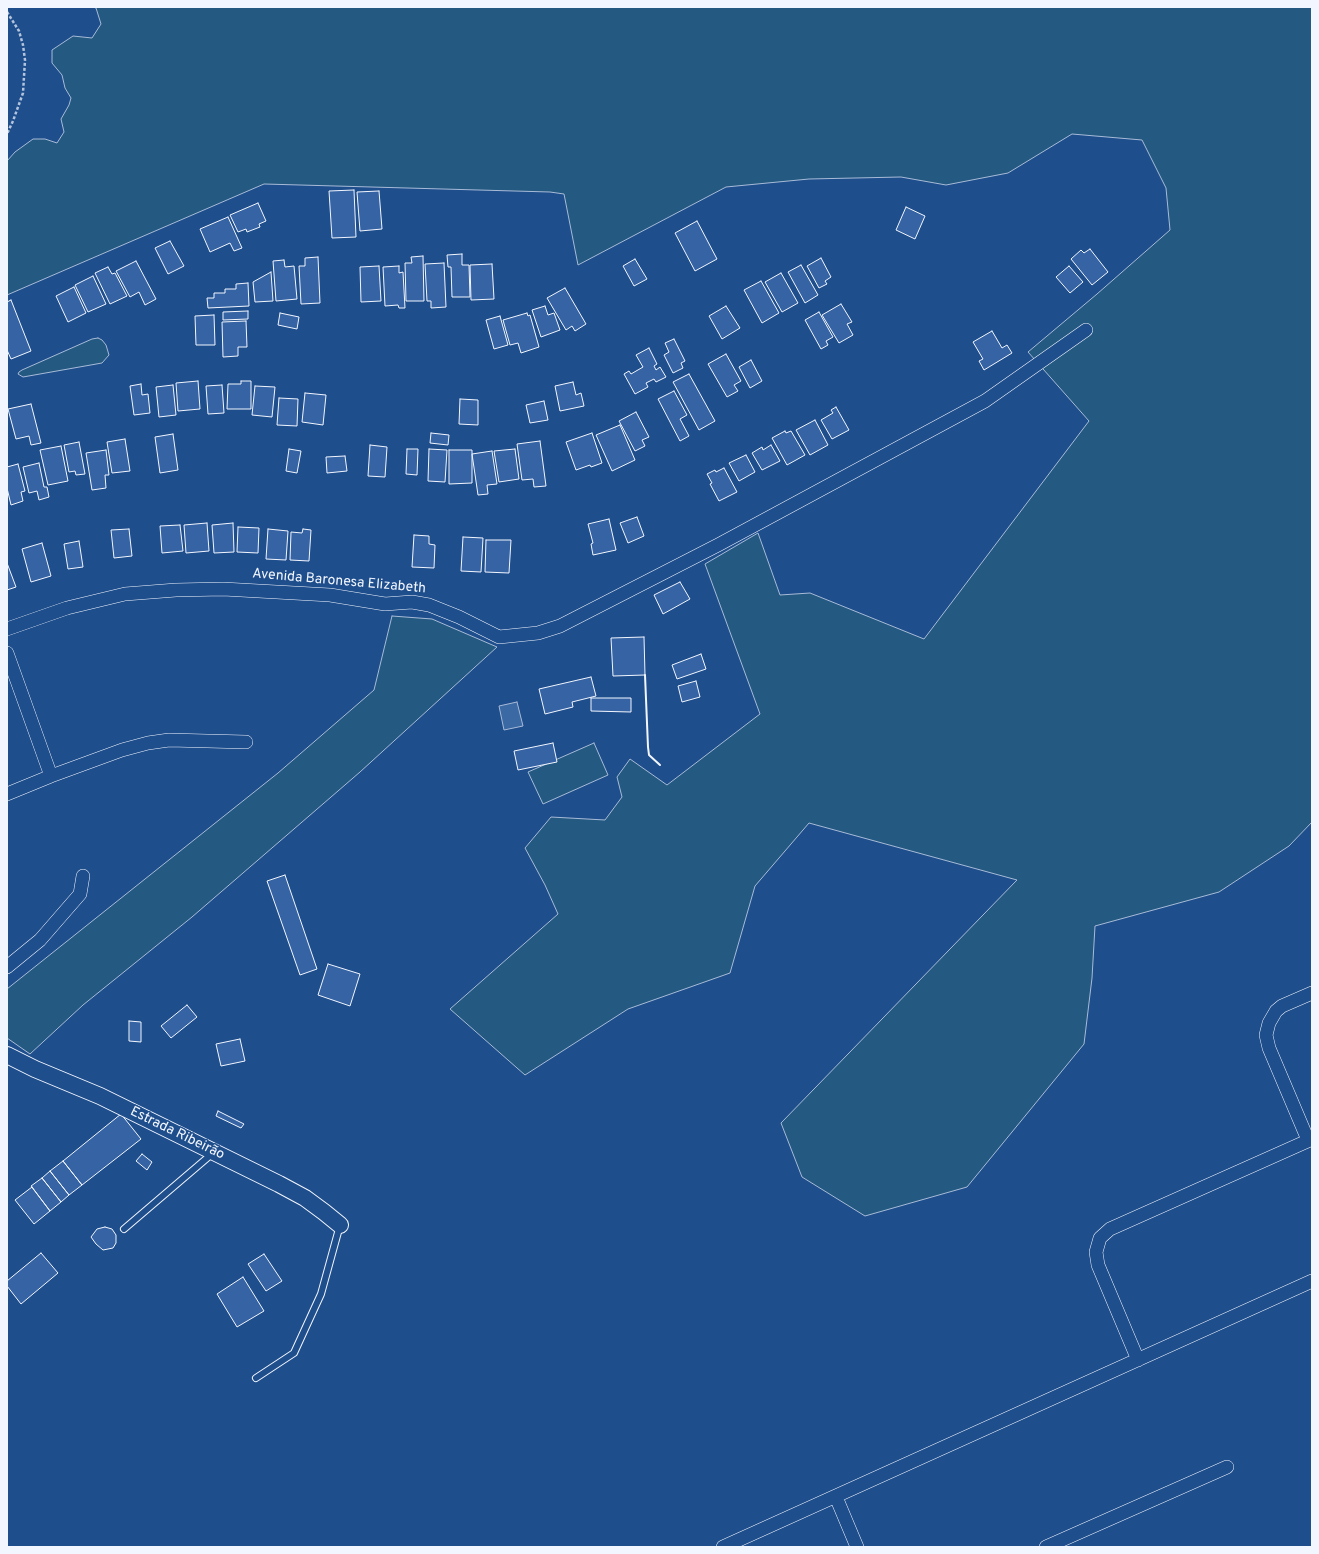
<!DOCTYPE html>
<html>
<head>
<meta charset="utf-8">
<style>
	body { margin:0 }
	#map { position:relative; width:1319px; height:1554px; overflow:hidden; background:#1f4e8c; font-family:Overpass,sans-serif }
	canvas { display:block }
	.frame { position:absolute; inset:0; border:8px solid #f2f6ff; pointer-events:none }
</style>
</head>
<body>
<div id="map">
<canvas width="1319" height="1554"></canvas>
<div class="frame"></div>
</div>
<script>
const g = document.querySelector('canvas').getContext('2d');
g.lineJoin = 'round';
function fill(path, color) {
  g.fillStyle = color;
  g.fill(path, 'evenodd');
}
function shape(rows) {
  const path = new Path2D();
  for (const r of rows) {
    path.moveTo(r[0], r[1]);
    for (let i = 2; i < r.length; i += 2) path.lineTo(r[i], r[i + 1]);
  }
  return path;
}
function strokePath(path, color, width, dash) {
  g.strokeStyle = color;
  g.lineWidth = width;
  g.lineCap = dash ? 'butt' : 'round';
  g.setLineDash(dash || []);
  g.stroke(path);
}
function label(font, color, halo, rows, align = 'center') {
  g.font = font + ' Overpass,sans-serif';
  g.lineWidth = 3;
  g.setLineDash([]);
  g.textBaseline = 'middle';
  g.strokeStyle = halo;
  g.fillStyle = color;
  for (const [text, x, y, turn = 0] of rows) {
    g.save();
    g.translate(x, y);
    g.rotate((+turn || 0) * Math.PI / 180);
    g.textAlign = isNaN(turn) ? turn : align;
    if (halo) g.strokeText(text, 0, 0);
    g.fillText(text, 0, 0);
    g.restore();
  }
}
const green = shape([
	[93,7,1312,7,1312,822,1289,846,1219,892,1095,926,1092,978,1084,1044,967,1187,865,1216,802,1177,781,1123,1017,880,809,823,755,886,730,973,628,1009,525,1075,450,1009,558,914,545,885,525,848,551,817,605,820,622,797,617,777,630,759,667,785,760,714,705,564,758,533,780,595,810,593,924,639,1089,421,1028,352,1097,294,1170,230,1166,188,1142,140,1072,134,1008,173,946,185,901,177,809,179,726,187,578,265,564,194,550,192,264,184,7,295,7,161,15,152,33,139,45,139,57,143,64,132,61,119,69,105,71,98,65,88,62,75,52,63,52,50,73,36,92,38,101,24,96,8,93,7],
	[98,338,102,340,106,345,109,355,102,363,23,377,18,374,19,372,22,370,92,339,98,338],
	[392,616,432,619,497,647,360,772,192,917,83,1005,30,1054,7,1038,7,989,278,773,374,690,392,616],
	[594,743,608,775,543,804,528,772,594,743]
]);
fill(green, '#245a82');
strokePath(green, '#a8bbd7', 1);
const water = shape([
	[517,702,523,726,504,730,499,706,517,702]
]);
fill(water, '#3b69a3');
strokePath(water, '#a8bbd7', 1);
const building = shape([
	[354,190,356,237,332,238,329,191,354,190],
	[379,191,382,229,360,231,357,192,379,191],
	[258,203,266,221,259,224,260,227,247,232,246,229,238,232,230,215,258,203],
	[906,207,925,216,915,239,896,230,906,207],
	[228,217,242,248,234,251,230,243,210,252,200,229,228,217],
	[697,221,717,259,695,271,675,233,697,221],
	[170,241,184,266,168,274,155,248,170,241],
	[1090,249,1108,272,1092,285,1071,259,1081,250,1084,253,1090,249],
	[462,254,462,265,469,265,470,297,452,297,451,267,448,267,447,255,462,254],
	[423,256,424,301,406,301,405,263,412,263,411,257,423,256],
	[318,257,320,303,301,304,299,266,305,266,305,258,318,257],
	[821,258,831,277,825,281,827,284,819,288,807,266,821,258],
	[635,259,647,279,634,286,623,266,635,259],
	[284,260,285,267,294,266,297,299,276,301,273,261,284,260],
	[136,261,156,299,145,305,139,292,130,297,116,271,136,261],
	[444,263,446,307,431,308,431,301,427,301,425,264,444,263],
	[492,264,494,299,471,300,470,265,492,264],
	[801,265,818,295,805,303,788,272,801,265],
	[379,266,381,301,361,302,360,267,379,266],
	[399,266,399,273,403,272,405,308,399,308,398,305,385,306,383,267,399,266],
	[1069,266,1083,282,1070,293,1056,277,1069,266],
	[108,267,112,274,115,273,127,296,110,304,95,273,108,267],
	[271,272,273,301,255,302,253,282,271,272],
	[781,273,798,303,782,312,765,282,781,273],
	[93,276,106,304,88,312,75,285,93,276],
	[761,281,779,313,762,323,744,290,761,281],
	[248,283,249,306,208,308,207,298,214,298,214,293,225,293,225,289,236,289,236,284,248,283],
	[74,287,86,313,68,322,56,296,74,287],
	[565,288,586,324,575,331,572,326,566,330,547,298,565,288],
	[11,300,31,351,11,359,7,350,7,302,11,300],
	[841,304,852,322,847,324,853,335,839,343,822,315,841,304],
	[545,306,548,315,554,313,560,330,541,337,532,310,545,306],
	[726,306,740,328,722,339,709,316,726,306],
	[248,311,248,319,223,320,223,312,248,311],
	[819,312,833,337,826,341,828,345,821,349,805,320,819,312],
	[280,313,299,317,297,329,278,325,280,313],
	[527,313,528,316,530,315,539,347,521,353,518,343,510,345,503,320,527,313],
	[214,315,215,345,196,345,195,316,214,315],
	[500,316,508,345,494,349,486,320,500,316],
	[246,321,247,347,238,347,238,356,223,357,222,322,246,321],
	[992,331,1002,348,1007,345,1012,353,984,370,979,361,983,359,973,342,992,331],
	[674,339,685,361,681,363,683,368,673,373,664,355,669,352,665,343,674,339],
	[649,348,657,364,654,366,656,370,660,367,666,377,656,382,654,379,646,383,648,387,635,394,624,374,629,371,631,374,643,367,636,355,649,348],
	[726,354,741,381,734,385,738,391,727,397,708,364,726,354],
	[751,360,762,381,750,388,739,367,751,360],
	[689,374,715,421,699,430,673,382,689,374],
	[198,381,200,409,178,411,176,383,198,381],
	[241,381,251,381,251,409,227,409,228,384,241,384,241,381],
	[573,382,576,395,581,393,584,406,560,411,555,386,573,382],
	[141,384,142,395,148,394,150,413,134,415,130,386,141,384],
	[173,385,176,415,159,417,156,387,173,385],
	[222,385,224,413,208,414,206,386,222,385],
	[255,386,275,387,272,417,252,415,255,386],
	[674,391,687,415,680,419,689,436,680,441,658,399,674,391],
	[305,393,326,395,323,425,302,422,305,393],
	[279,398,298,399,297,426,277,425,279,398],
	[460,399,478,400,478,425,459,424,460,399],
	[544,401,548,420,530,423,526,405,544,401],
	[31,404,41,443,31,445,29,436,16,439,8,409,31,404],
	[836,407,849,430,832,439,821,420,833,413,831,410,836,407],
	[636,412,649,437,642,440,645,446,635,451,619,421,636,412],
	[815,420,828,445,810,455,796,430,815,420],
	[620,425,635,460,612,471,596,435,620,425],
	[785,431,786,433,791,431,805,455,787,465,772,438,785,431],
	[431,433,449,435,448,445,430,443,431,433],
	[592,433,602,463,591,467,590,465,576,470,566,442,592,433],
	[173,434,178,470,160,473,155,437,173,434],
	[125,439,130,471,112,473,107,442,125,439],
	[540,441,546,486,534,487,533,479,522,480,517,444,540,441],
	[79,442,85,474,76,475,75,471,69,472,64,445,79,442],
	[370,445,387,447,385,477,368,476,370,445],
	[771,445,780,461,762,470,752,453,762,447,763,450,771,445],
	[61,446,68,481,48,485,40,450,61,446],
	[289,449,301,451,297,473,286,471,289,449],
	[407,449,418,449,417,475,406,474,407,449],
	[429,449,447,450,445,482,428,481,429,449],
	[515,449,519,479,499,482,494,451,515,449],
	[106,450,109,475,105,475,106,488,92,490,86,453,106,450],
	[449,450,472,450,472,483,449,484,449,450],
	[492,451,497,484,487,485,488,494,478,495,472,454,492,451],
	[746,455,755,472,739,481,729,463,746,455],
	[345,456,347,471,327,473,326,457,345,456],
	[39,463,44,487,47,487,49,497,39,500,37,491,29,493,23,467,39,463],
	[18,464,25,491,21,492,23,501,11,505,7,488,7,467,18,464],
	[724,468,737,492,719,501,710,484,712,483,707,474,715,470,716,472,724,468],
	[637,517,644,536,628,543,620,523,637,517],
	[609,519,616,550,593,555,591,544,593,543,588,524,609,519],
	[207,523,209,551,186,553,184,525,207,523],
	[233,523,234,552,214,553,212,525,233,523],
	[180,525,183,551,162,553,160,526,180,525],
	[238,527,259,528,258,553,237,552,238,527],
	[129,529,132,556,114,558,111,530,129,529],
	[268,529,288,531,286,560,266,559,268,529],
	[303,529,311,530,309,561,290,560,291,532,302,533,303,529],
	[414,535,429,536,429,544,435,545,434,568,412,567,414,535],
	[463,537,483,538,481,572,461,571,463,537],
	[486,540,511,540,509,573,485,572,486,540],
	[79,541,83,567,68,569,64,544,79,541],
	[42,543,51,576,31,582,22,549,42,543],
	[7,563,16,587,7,590,7,563],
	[680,582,690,599,663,614,654,595,680,582],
	[644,637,645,675,613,676,611,638,644,637],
	[701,654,706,669,677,679,672,665,701,654],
	[591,677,596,696,572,702,573,707,545,714,539,689,591,677],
	[696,681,700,697,682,702,678,686,696,681],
	[591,698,631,698,631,712,591,711,591,698],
	[553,743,557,762,518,770,514,751,553,743],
	[285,875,317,969,300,975,267,881,285,875],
	[328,964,360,974,350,1006,318,995,328,964],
	[187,1005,197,1017,171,1038,161,1026,187,1005],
	[129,1021,141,1022,141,1042,129,1041,129,1021],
	[240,1039,245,1061,221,1066,216,1044,240,1039],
	[218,1111,244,1124,241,1128,216,1116,218,1111],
	[121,1114,141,1139,82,1185,63,1161,121,1114],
	[142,1154,152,1162,147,1170,136,1161,142,1154],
	[63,1161,82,1185,69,1195,50,1171,63,1161],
	[50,1171,69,1195,61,1202,42,1178,50,1171],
	[42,1178,61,1202,50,1211,31,1186,42,1178],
	[32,1187,50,1211,34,1224,15,1200,32,1187],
	[105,1227,112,1229,116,1235,116,1243,113,1248,103,1250,96,1244,91,1237,97,1229,105,1227],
	[41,1253,58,1273,21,1304,7,1286,7,1281,41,1253],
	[264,1254,282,1281,266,1291,248,1264,264,1254],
	[243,1277,264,1311,237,1327,217,1294,243,1277]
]);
fill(building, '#3563a3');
strokePath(building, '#f2f6ff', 1);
const service = shape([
	[124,1229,213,1153],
	[256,1378,294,1353,321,1294,340,1225]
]);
const minor = shape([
	[7,629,67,608,125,594,176,590,223,589,330,595,385,604,412,602,429,605,459,617,499,637,538,633,560,626,718,545,985,401,1086,330],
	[7,653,51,776],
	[7,794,51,776,122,750,148,743,169,740,246,742],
	[7,967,40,940,80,894,83,876],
	[1308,1140,1269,1048,1266,1035,1269,1023,1276,1011,1282,1006,1312,993],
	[1138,1360,1098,1265,1096,1252,1100,1238,1110,1229,1312,1139],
	[836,1497,857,1547],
	[723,1547,1312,1281],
	[1046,1547,1227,1467]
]);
const tertiary = shape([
	[7,1055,35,1069,100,1096,279,1184,305,1198,324,1212,340,1225]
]);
strokePath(service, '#f2f6ff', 8);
strokePath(minor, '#f2f6ff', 14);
strokePath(tertiary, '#f2f6ff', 18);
strokePath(shape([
	[7,12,19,31,23,45,25,60,23,93,13,121,7,134]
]), '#b3c4dc', 2.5, [3, 2]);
strokePath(service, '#1f4e8c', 6);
strokePath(minor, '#1f4e8c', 13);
strokePath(tertiary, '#1f4e8c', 16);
strokePath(shape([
	[645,675,648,747,649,755,660,765]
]), '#f2f6ff', 2);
label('14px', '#f2f6ff', '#1f4e8c', [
	["Avenida Baronesa Elizabeth",339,582,5],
	["Estrada Ribeirão",177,1134,26]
]);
</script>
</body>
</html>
